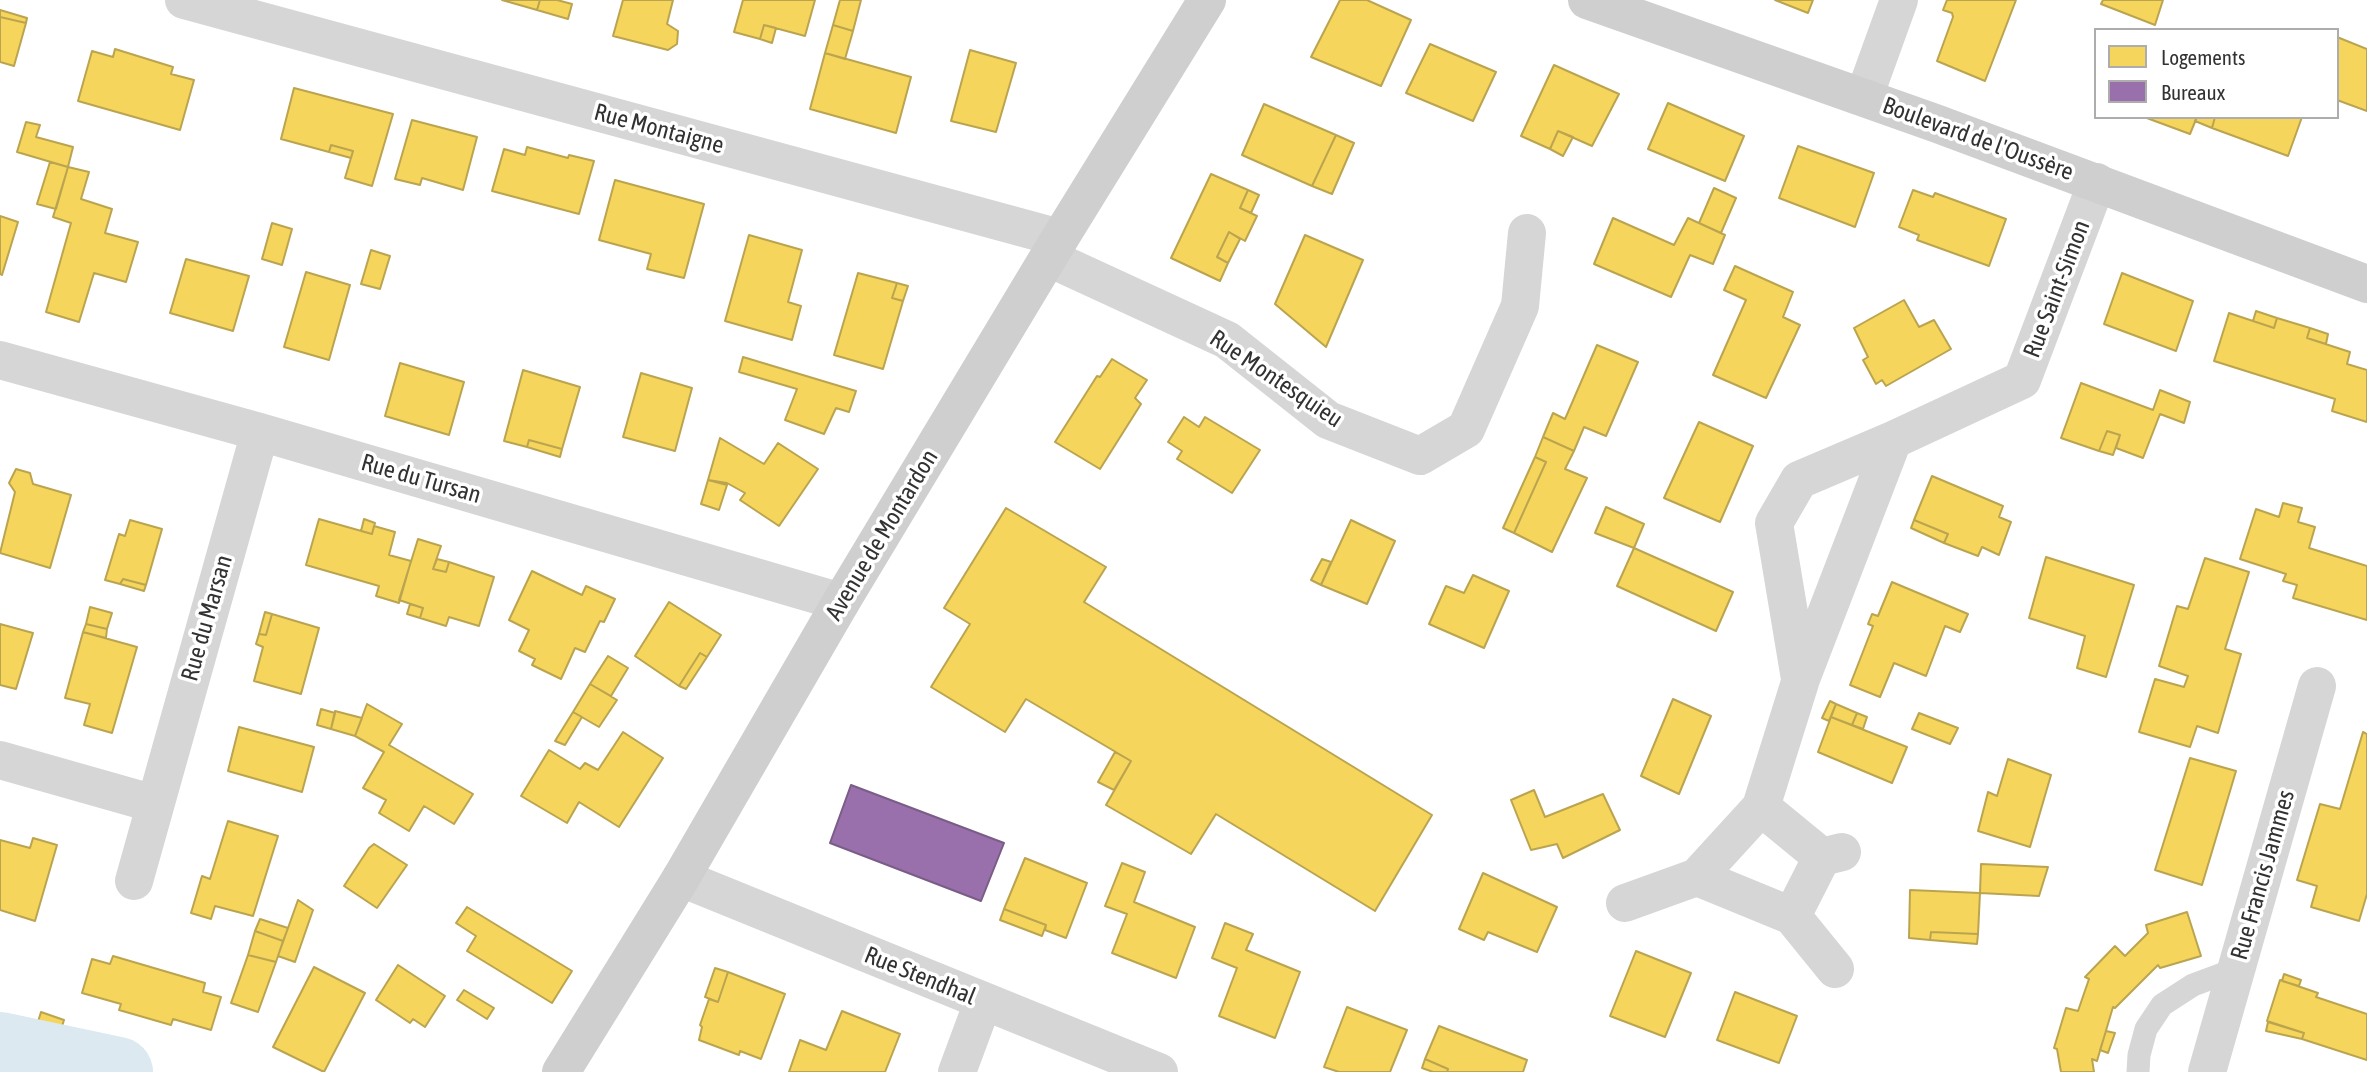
<!DOCTYPE html>
<html>
<head>
<meta charset="utf-8">
<style>
	body { margin:0 }
	#map { position:relative; width:2367px; height:1072px; overflow:hidden; background:#fff; font-family:"Asap Condensed",sans-serif }
	canvas { display:block }
	.legend { position:absolute; left:2094px; top:28px; width:245px; height:91px; box-sizing:border-box; background:#fff; border:2px solid #adadad; margin:0; padding:9px 12px; list-style:none; font-size:21px; color:#323232 }
	.legend li { display:flex; align-items:center; gap:14px; height:35px }
	.legend b { width:35px; border:2px solid #adadad }
</style>
</head>
<body>
<div id="map">
<canvas width="2367" height="1072"></canvas>
<ul class="legend">
<li><b style="height:19px;background:#f6d55c"></b>Logements</li>
<li><b style="height:19px;background:#9970ab"></b>Bureaux</li>
</ul>
</div>
<script>
const g = document.querySelector('canvas').getContext('2d');
g.lineJoin = 'round';
function fill(path, color) {
  g.fillStyle = color;
  g.fill(path, 'evenodd');
}
function shape(rows) {
  const path = new Path2D();
  for (const r of rows) {
    path.moveTo(r[0], r[1]);
    for (let i = 2; i < r.length; i += 2) path.lineTo(r[i], r[i + 1]);
  }
  return path;
}
function strokePath(path, color, width, dash) {
  g.strokeStyle = color;
  g.lineWidth = width;
  g.lineCap = dash ? 'butt' : 'round';
  g.setLineDash(dash || []);
  g.stroke(path);
}
function label(font, color, halo, rows, align = 'center') {
  g.font = font + ' "Asap Condensed",sans-serif';
  g.lineWidth = 7;
  g.setLineDash([]);
  g.textBaseline = 'middle';
  g.strokeStyle = halo;
  g.fillStyle = color;
  for (const [text, x, y, turn = 0] of rows) {
    g.save();
    g.translate(x, y);
    g.rotate((+turn || 0) * Math.PI / 180);
    g.textAlign = isNaN(turn) ? turn : align;
    if (halo) g.strokeText(text, 0, 0);
    g.fillText(text, 0, 0);
    g.restore();
  }
}
const homes = shape([
	[502,0,540,0,537,10,502,0],
	[540,0,557,0,572,4,568,19,537,10,540,0],
	[623,0,673,0,667,24,678,31,677,44,668,50,613,36,623,0],
	[743,0,815,0,805,36,764,25,760,39,734,32,743,0],
	[840,0,861,0,853,31,833,25,840,0],
	[1340,0,1367,0,1411,20,1381,86,1311,57,1340,0],
	[1775,0,1813,0,1808,13,1775,0],
	[1947,0,2016,0,1985,81,1937,61,1953,17,1952,13,1943,10,1947,0],
	[2103,0,2163,0,2155,25,2101,4,2103,0],
	[0,10,27,18,26,23,0,17,0,10],
	[0,17,26,23,14,66,0,62,0,17],
	[764,25,776,28,772,43,760,39,764,25],
	[833,25,853,31,845,59,825,53,833,25],
	[2337,37,2367,49,2367,111,2337,100,2337,37],
	[1430,44,1496,72,1473,121,1406,93,1430,44],
	[115,49,173,67,171,74,194,80,180,130,78,101,92,51,113,57,115,49],
	[970,50,1016,63,996,132,951,121,970,50],
	[825,53,911,77,896,133,810,109,825,53],
	[1554,65,1619,94,1592,146,1558,131,1550,149,1521,136,1554,65],
	[294,88,393,114,372,186,345,178,353,151,331,145,329,152,281,139,294,88],
	[1668,103,1744,136,1725,181,1648,149,1668,103],
	[1264,104,1336,135,1312,186,1242,155,1264,104],
	[2144,117,2197,117,2190,134,2144,117],
	[2197,117,2215,117,2212,128,2195,121,2197,117],
	[2215,117,2302,117,2288,156,2212,128,2215,117],
	[412,120,477,137,463,190,422,178,420,185,395,179,412,120],
	[26,122,40,125,36,137,73,147,68,167,17,152,26,122],
	[1558,131,1573,137,1563,156,1550,149,1558,131],
	[1336,135,1354,143,1332,194,1312,186,1336,135],
	[331,145,353,151,351,158,329,152,331,145],
	[1798,146,1874,173,1855,227,1779,198,1798,146],
	[527,147,568,158,569,155,594,161,579,214,492,191,504,149,525,155,527,147],
	[50,162,68,167,56,209,37,204,50,162],
	[68,167,89,172,81,199,112,209,105,233,138,242,126,282,94,273,79,322,46,312,71,223,53,217,68,167],
	[1211,174,1248,190,1240,208,1257,216,1245,241,1229,232,1217,257,1228,263,1220,281,1171,258,1211,174],
	[615,180,704,204,684,278,647,269,651,254,599,240,615,180],
	[1714,188,1736,198,1721,233,1699,223,1714,188],
	[1248,190,1259,195,1251,213,1240,208,1248,190],
	[1913,190,1933,197,1935,193,2006,219,1989,266,1917,240,1919,235,1899,227,1913,190],
	[0,216,18,222,2,275,0,274,0,216],
	[1613,218,1674,245,1688,218,1725,235,1713,264,1690,255,1671,297,1594,264,1613,218],
	[272,223,292,229,282,265,262,259,272,223],
	[1229,232,1240,239,1228,263,1217,257,1229,232],
	[749,235,802,250,788,302,801,306,792,340,725,321,749,235],
	[1305,235,1363,260,1326,347,1275,304,1305,235],
	[371,250,390,256,380,289,361,284,371,250],
	[186,259,249,276,233,331,170,313,186,259],
	[1735,266,1793,292,1783,317,1800,325,1766,398,1713,375,1746,300,1724,290,1735,266],
	[306,272,350,285,329,360,284,347,306,272],
	[858,273,897,283,892,298,903,301,883,369,834,355,858,273],
	[2122,273,2193,301,2176,351,2104,324,2122,273],
	[897,283,908,286,903,301,892,298,897,283],
	[1904,300,1919,327,1934,320,1951,349,1886,386,1882,380,1876,384,1863,360,1868,357,1854,328,1904,300],
	[2256,311,2277,318,2274,328,2253,321,2256,311],
	[2229,313,2274,328,2277,318,2310,328,2307,338,2350,352,2347,364,2367,370,2367,422,2332,411,2335,399,2214,361,2229,313],
	[2310,328,2328,334,2326,344,2307,338,2310,328],
	[1597,345,1638,362,1606,436,1584,427,1574,451,1543,437,1553,413,1565,419,1597,345],
	[743,357,856,391,849,412,836,408,824,434,785,420,797,389,739,372,743,357],
	[1112,359,1147,380,1135,398,1141,404,1100,469,1055,442,1097,376,1100,377,1112,359],
	[400,363,464,382,449,435,385,416,400,363],
	[523,370,580,387,562,449,529,440,527,447,504,441,523,370],
	[641,373,692,388,675,451,623,437,641,373],
	[2081,383,2153,410,2160,390,2190,402,2184,423,2160,414,2143,458,2116,448,2120,435,2107,431,2099,451,2061,438,2081,383],
	[1184,417,1199,427,1205,417,1260,450,1232,493,1177,459,1182,451,1168,442,1184,417],
	[1699,422,1753,446,1720,522,1664,498,1699,422],
	[2107,431,2120,435,2113,455,2099,451,2107,431],
	[1543,437,1574,451,1565,469,1587,478,1552,552,1514,533,1546,462,1535,457,1543,437],
	[720,438,764,464,778,443,818,469,779,526,740,500,745,493,727,483,708,480,720,438],
	[529,440,562,449,560,457,527,447,529,440],
	[1535,457,1546,462,1514,533,1503,528,1535,457],
	[16,469,30,473,33,484,71,495,50,568,0,553,15,492,9,483,16,469],
	[1932,476,2003,506,1999,517,2011,522,1999,555,1982,547,1978,556,1944,543,1948,534,1914,520,1932,476],
	[708,480,727,485,719,510,701,504,708,480],
	[2283,503,2302,508,2298,522,2315,527,2309,548,2367,566,2367,620,2293,598,2297,585,2283,581,2286,574,2240,559,2256,509,2279,517,2283,503],
	[1606,507,1644,524,1634,548,1595,533,1606,507],
	[1006,508,1106,567,1084,602,1432,815,1375,911,1216,814,1191,854,1106,805,1131,761,1026,699,1005,732,931,687,970,624,944,608,1006,508],
	[319,519,372,534,374,526,395,532,389,555,411,561,399,603,376,596,379,586,306,565,319,519],
	[364,519,375,523,372,534,361,531,364,519],
	[130,520,162,529,146,585,123,579,120,584,105,580,119,534,125,536,130,520],
	[1351,520,1395,541,1367,604,1321,585,1351,520],
	[1914,520,1948,534,1944,543,1911,528,1914,520],
	[418,539,441,546,433,569,446,572,449,562,494,577,479,626,449,617,446,626,420,618,423,608,399,600,418,539],
	[1634,548,1733,592,1716,631,1617,586,1634,548],
	[2046,557,2134,585,2106,677,2077,668,2085,636,2029,618,2046,557],
	[2205,558,2249,572,2225,649,2241,654,2218,733,2197,726,2190,747,2139,732,2155,679,2184,687,2188,676,2159,666,2177,606,2188,609,2205,558],
	[437,559,449,562,446,572,433,569,437,559],
	[1322,559,1331,562,1321,585,1311,580,1322,559],
	[532,571,582,595,586,586,615,599,604,622,600,621,585,652,575,648,561,679,532,665,535,659,519,651,529,630,509,620,532,571],
	[1473,575,1509,591,1484,648,1429,624,1446,586,1464,593,1473,575],
	[123,579,146,585,144,591,120,584,123,579],
	[1892,582,1968,614,1960,632,1945,626,1926,676,1894,663,1880,697,1850,685,1873,626,1868,624,1872,614,1878,616,1892,582],
	[669,602,721,635,707,657,700,653,679,686,635,656,669,602],
	[410,604,423,608,420,618,407,614,410,604],
	[90,607,112,613,107,629,86,624,90,607],
	[265,612,272,614,266,635,259,634,265,612],
	[272,614,319,628,301,694,254,681,263,647,256,644,259,634,266,635,272,614],
	[0,624,33,633,16,689,0,685,0,624],
	[86,624,107,629,106,638,83,632,86,624],
	[83,632,137,647,112,733,84,725,90,704,65,698,83,632],
	[700,653,707,657,686,689,679,686,700,653],
	[608,656,628,668,611,696,590,684,608,656],
	[590,684,617,700,599,727,573,712,590,684],
	[1673,699,1711,716,1679,794,1641,776,1673,699],
	[1830,701,1836,704,1829,721,1822,718,1830,701],
	[367,704,402,724,389,745,473,794,454,824,424,806,409,831,379,813,386,800,363,788,384,752,355,736,367,704],
	[1836,704,1857,713,1852,725,1831,717,1836,704],
	[321,709,335,713,331,729,317,725,321,709],
	[335,711,362,718,355,736,331,729,335,711],
	[573,712,582,717,565,745,555,741,573,712],
	[1857,713,1867,717,1863,729,1852,725,1857,713],
	[1919,713,1958,728,1950,744,1912,729,1919,713],
	[1831,717,1907,747,1892,783,1818,752,1831,717],
	[239,727,314,747,302,792,228,771,239,727],
	[623,732,663,758,619,827,579,802,567,823,521,796,549,750,580,769,585,763,598,770,623,732],
	[2363,732,2367,734,2367,894,2359,921,2311,907,2317,886,2297,880,2320,804,2340,809,2363,732],
	[1115,752,1131,761,1114,790,1098,782,1115,752],
	[2190,758,2236,771,2202,885,2155,870,2190,758],
	[2008,759,2051,775,2030,847,1978,831,1988,792,1997,796,2008,759],
	[1534,790,1545,817,1603,794,1620,830,1563,858,1557,844,1531,850,1511,800,1534,790],
	[228,821,278,836,253,916,215,906,211,919,191,913,202,876,210,879,228,821],
	[33,838,57,845,35,921,0,910,0,840,30,848,33,838],
	[374,844,407,865,377,908,344,886,369,848,374,844],
	[1025,858,1087,883,1066,938,1045,930,1046,925,1004,909,1025,858],
	[1122,863,1145,872,1134,902,1195,927,1176,978,1112,953,1127,914,1105,906,1122,863],
	[1981,864,2048,867,2039,896,1980,893,1981,864],
	[1483,873,1557,907,1537,952,1488,932,1484,940,1459,929,1483,873],
	[1910,890,1980,893,1978,934,1931,932,1930,940,1909,938,1910,890],
	[298,900,313,910,295,962,278,956,298,900],
	[467,907,572,971,552,1003,467,951,476,936,456,923,467,907],
	[1004,909,1046,925,1042,936,1000,920,1004,909],
	[2187,912,2201,956,2160,968,2158,965,2115,1008,2113,1007,2097,1061,2092,1059,2094,1072,2061,1072,2057,1049,2054,1048,2066,1008,2078,1011,2089,979,2085,977,2115,946,2125,956,2148,933,2146,925,2187,912],
	[260,919,288,928,283,941,255,931,260,919],
	[1225,923,1253,934,1246,950,1300,972,1275,1038,1219,1016,1237,968,1212,958,1225,923],
	[255,931,283,941,276,962,248,955,255,931],
	[1931,932,1978,934,1977,944,1930,940,1931,932],
	[1636,951,1691,973,1665,1037,1610,1016,1636,951],
	[248,955,276,962,258,1012,231,1003,248,955],
	[113,956,205,983,203,992,221,997,211,1030,173,1019,171,1025,119,1010,121,1004,82,993,92,959,110,964,113,956],
	[398,965,445,996,425,1027,413,1019,410,1023,376,1000,398,965],
	[314,967,365,993,324,1072,273,1047,314,967],
	[715,968,728,972,718,1002,705,997,715,968],
	[728,972,785,994,761,1059,740,1051,739,1055,699,1040,702,1027,700,1025,709,999,718,1002,728,972],
	[2284,974,2301,980,2299,986,2282,981,2284,974],
	[2280,980,2318,993,2316,997,2367,1014,2367,1060,2302,1039,2304,1033,2267,1021,2280,980],
	[464,990,494,1008,487,1019,457,1000,464,990],
	[1735,992,1797,1016,1779,1063,1717,1040,1735,992],
	[1347,1007,1407,1030,1390,1072,1339,1072,1324,1067,1347,1007],
	[842,1011,900,1034,885,1072,789,1072,800,1040,826,1050,842,1011],
	[41,1012,64,1020,55,1049,31,1044,41,1012],
	[2268,1022,2304,1033,2302,1039,2266,1031,2268,1022],
	[1439,1026,1527,1060,1523,1072,1447,1072,1448,1069,1425,1059,1439,1026],
	[2106,1031,2115,1033,2108,1053,2100,1050,2106,1031],
	[1425,1059,1448,1069,1447,1072,1433,1072,1422,1068,1425,1059]
]);
fill(homes, '#f6d55c');
strokePath(homes, '#bba44f', 2);
const offices = shape([
	[851,785,1004,843,981,901,830,843,851,785]
]);
fill(offices, '#9970ab');
strokePath(offices, '#7a5d87', 2);
strokePath(shape([
	[0,1047,118,1072]
]), '#dce9f0', 70);
strokePath(shape([
	[2138,1072,2139,1055,2146,1029,2162,1005,2193,985,2236,969]
]), '#d6d6d6', 23);
strokePath(shape([
	[184,0,1060,238],
	[1864,97,1899,0],
	[1049,258,1227,340,1328,420,1420,456,1466,429,1520,306,1527,233],
	[0,360,260,432,841,602],
	[1800,679,1774,523,1799,480,1893,440],
	[0,760,155,804],
	[1761,807,1822,857],
	[1697,877,1792,916,1835,969],
	[681,878,1159,1072],
	[134,881,260,432],
	[1625,903,1697,877,1761,807,1801,679,1893,440,2022,380,2097,182],
	[1792,916,1822,857,1842,852],
	[957,1072,983,1002],
	[2207,1072,2317,686]
]), '#d6d6d6', 38);
strokePath(shape([
	[1587,0,1935,123,2367,284],
	[561,1072,681,878,841,602,1060,238,1207,0]
]), '#cfcfcf', 38);
label('24px', '#323232', '#fff', [
	["Rue Montaigne",659,129,15],
	["Boulevard de l'Oussère",1978,139,20],
	["Rue Saint-Simon",2057,289,-69],
	["Rue Montesquieu",1276,379,34],
	["Rue du Tursan",421,479,16],
	["Avenue de Montardon",882,535,-59],
	["Rue du Marsan",207,618,-74],
	["Rue Francis Jammes",2263,875,-74],
	["Rue Stendhal",920,976,22]
]);
</script>
</body>
</html>
